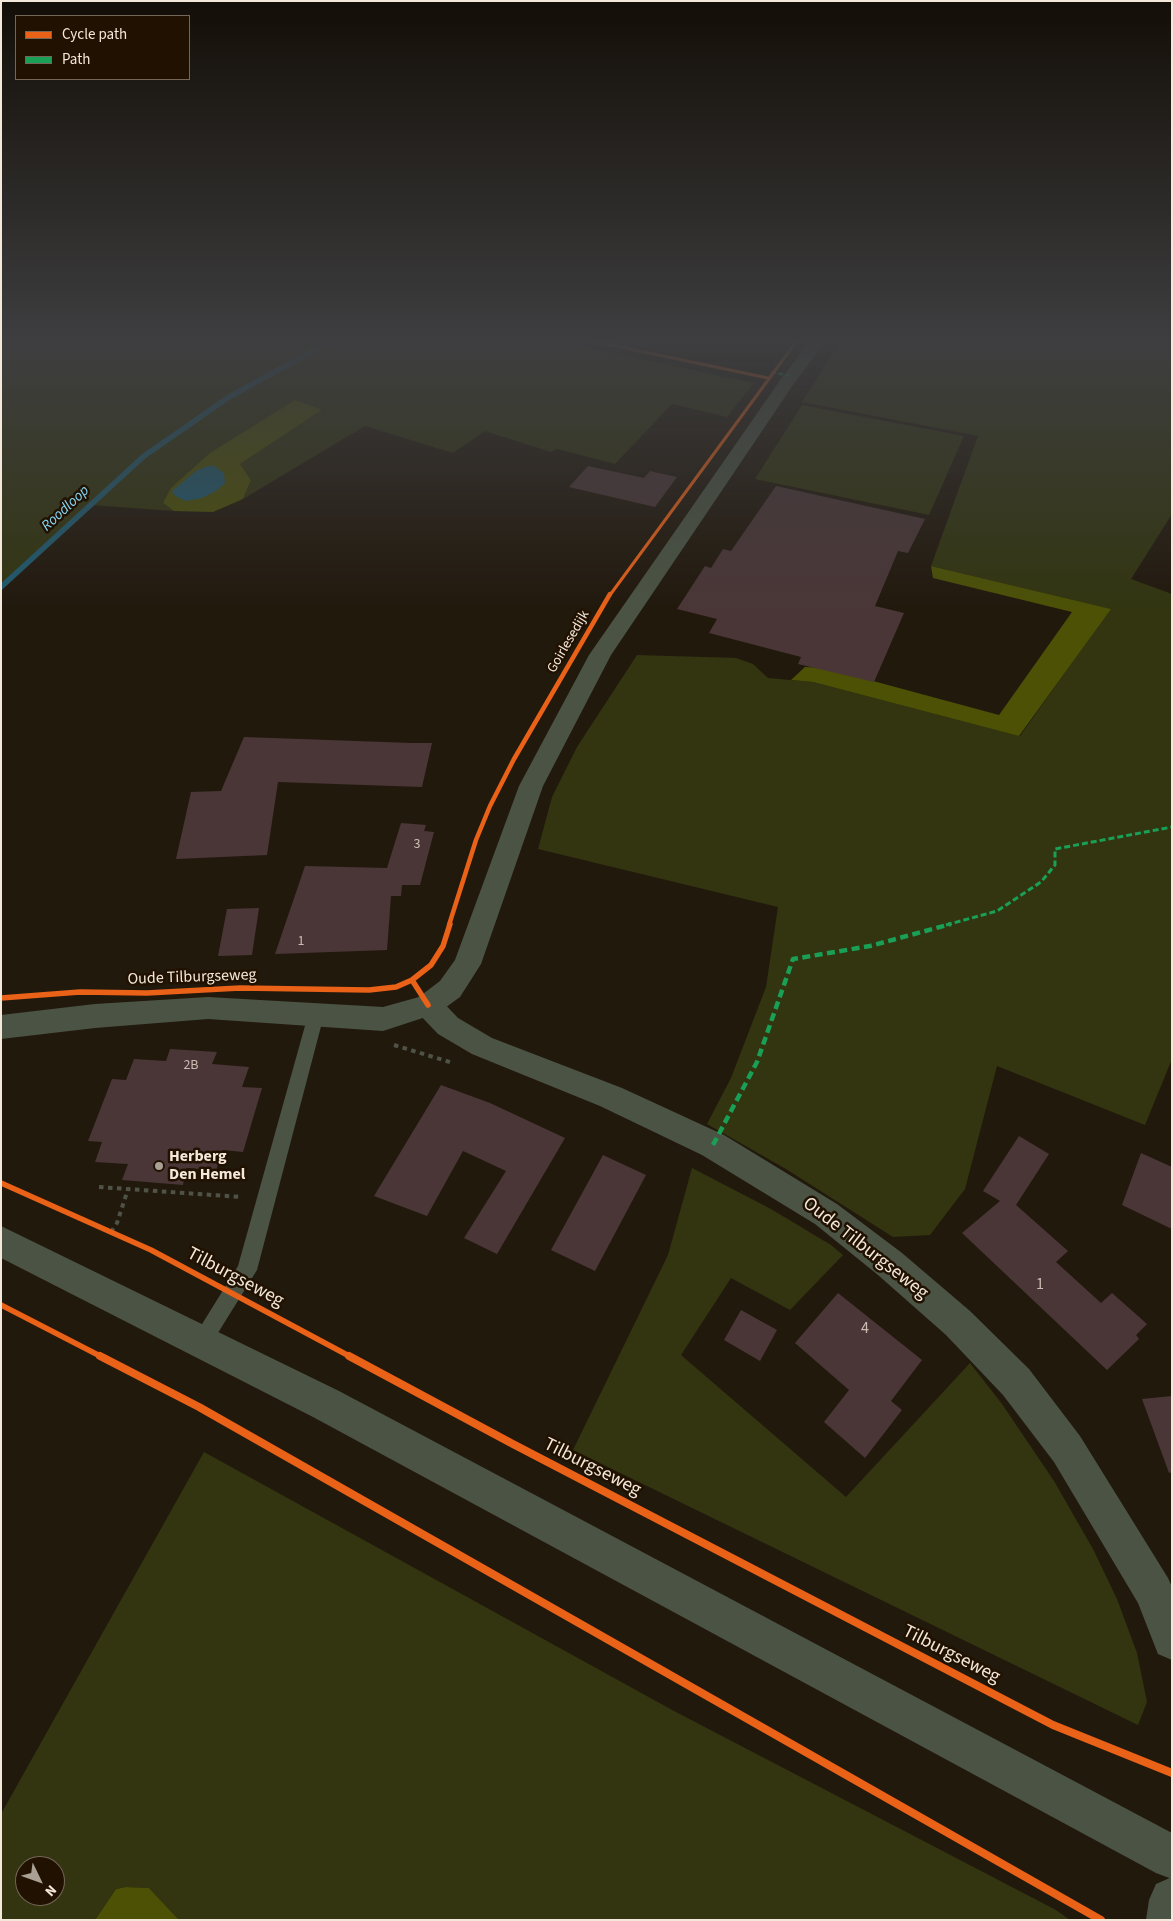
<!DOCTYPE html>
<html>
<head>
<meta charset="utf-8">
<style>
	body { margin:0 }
	#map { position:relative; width:1173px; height:1921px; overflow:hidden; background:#22190d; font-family:"Source Sans 3",sans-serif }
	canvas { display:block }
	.frame { position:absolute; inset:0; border:2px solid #f4e8db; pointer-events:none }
	.legend { position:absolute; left:15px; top:15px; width:175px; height:65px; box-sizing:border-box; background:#211100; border:1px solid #756758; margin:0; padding:6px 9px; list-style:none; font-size:15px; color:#f4e8db }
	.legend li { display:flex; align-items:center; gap:10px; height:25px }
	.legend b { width:25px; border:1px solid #756758 }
	.north { position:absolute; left:15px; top:1856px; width:50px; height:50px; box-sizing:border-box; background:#211100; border:1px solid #756758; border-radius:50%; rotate:132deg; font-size:14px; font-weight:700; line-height:20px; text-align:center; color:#f4e8db }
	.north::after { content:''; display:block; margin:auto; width:18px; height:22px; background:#aaa093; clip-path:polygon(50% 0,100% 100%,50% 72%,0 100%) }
</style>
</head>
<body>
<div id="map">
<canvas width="1173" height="1921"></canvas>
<div class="frame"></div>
<ul class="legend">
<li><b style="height:6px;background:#ea6118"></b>Cycle path</li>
<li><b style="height:6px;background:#1a9f57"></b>Path</li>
</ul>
<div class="north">N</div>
</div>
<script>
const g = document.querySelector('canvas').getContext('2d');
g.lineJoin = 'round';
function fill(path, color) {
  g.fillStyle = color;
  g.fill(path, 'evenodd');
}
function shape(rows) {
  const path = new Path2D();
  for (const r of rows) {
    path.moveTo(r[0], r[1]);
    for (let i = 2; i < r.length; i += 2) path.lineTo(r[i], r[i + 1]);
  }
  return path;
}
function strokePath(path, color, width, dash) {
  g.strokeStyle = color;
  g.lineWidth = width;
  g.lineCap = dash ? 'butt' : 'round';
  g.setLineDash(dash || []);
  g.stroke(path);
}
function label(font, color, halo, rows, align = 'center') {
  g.font = font + ' "Source Sans 3",sans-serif';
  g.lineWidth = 5;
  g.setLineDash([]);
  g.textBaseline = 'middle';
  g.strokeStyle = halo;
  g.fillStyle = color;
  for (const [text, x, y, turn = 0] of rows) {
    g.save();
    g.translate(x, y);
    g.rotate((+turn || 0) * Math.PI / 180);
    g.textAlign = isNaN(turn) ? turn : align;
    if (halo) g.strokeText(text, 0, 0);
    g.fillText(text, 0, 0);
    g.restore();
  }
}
fill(shape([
	[1,342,560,342,754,383,727,417,672,404,615,464,557,449,551,452,485,431,453,453,365,426,243,499,251,480,240,464,322,410,163,503,174,511,90,505,1,586],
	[840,342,1172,342,1172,514,1131,579,1172,594,1172,1059,1145,1125,997,1066,965,1189,930,1235,893,1237,786,1169,707,1124,731,1078,766,987,778,907,538,849,552,797,577,747,637,655,736,658,753,664,768,678,813,682,1020,736,1110,609,931,566,978,436,802,402],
	[802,405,964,436,929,515,755,479],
	[692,1168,771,1209,831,1245,843,1255,790,1310,731,1278,681,1355,846,1497,970,1363,1002,1404,1054,1481,1093,1549,1117,1599,1137,1653,1147,1702,1138,1725,573,1450,668,1255],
	[204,1452,674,1711,1056,1910,1070,1920,179,1920,149,1888,126,1887,116,1889,95,1920,1,1920,1,1814],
	[25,1866,55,1866,55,1896,25,1896]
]), '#323510');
fill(shape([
	[295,400,322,410,240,464,251,480,243,499,213,512,174,511,163,503,171,488,210,453],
	[931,566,1111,609,1019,736,813,682,791,680,805,667,825,668,999,715,1072,612,933,578],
	[126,1887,149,1888,179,1920,95,1920,116,1889]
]), '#4c5106');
fill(shape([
	[208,466,214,466,224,473,225,483,216,491,202,498,186,501,175,496,172,491,196,471]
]), '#205b6f');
strokePath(shape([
	[1,587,144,456,229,397,329,342]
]), '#205b6f', 5.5);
fill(shape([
	[588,466,644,478,650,471,677,477,655,507,569,487],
	[776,486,925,519,908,553,898,551,875,606,904,613,874,682,798,664,801,657,709,633,717,619,677,609,705,566,711,568,723,549,731,551],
	[244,737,412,743,432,743,422,787,278,782,267,855,176,859,191,792,221,791],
	[401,823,426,825,424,831,434,832,420,885,402,885,401,896,391,896,387,950,275,954,305,866,387,868],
	[259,908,252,955,218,956,227,909],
	[170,1049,217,1052,212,1064,249,1067,242,1087,262,1088,243,1152,223,1150,216,1170,186,1168,183,1185,122,1180,128,1164,95,1162,102,1142,88,1141,112,1079,126,1080,134,1059,166,1061],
	[441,1085,490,1103,565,1138,497,1254,464,1238,506,1171,463,1151,427,1216,374,1196],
	[1019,1136,1049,1154,1016,1205,1068,1251,1056,1262,1101,1303,1112,1293,1147,1324,1136,1335,1139,1339,1107,1370,962,1233,1000,1201,983,1191],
	[1141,1153,1172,1167,1172,1229,1122,1205],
	[603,1155,646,1175,595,1271,551,1250],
	[838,1293,922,1360,891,1401,902,1410,865,1458,824,1422,849,1390,795,1343],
	[741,1310,777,1330,760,1361,724,1340],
	[1172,1396,1172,1472,1169,1473,1142,1399]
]), '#4a3637');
strokePath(shape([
	[394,1045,453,1063],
	[99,1187,241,1197],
	[111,1232,117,1223,128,1189]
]), '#4f5347', 4, [4.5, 4.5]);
fill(shape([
	[316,1008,322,1010,324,1015,257,1270,208,1349,201,1352,194,1349,191,1342,238,1266,308,1015,310,1010,316,1008]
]), '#4b5444');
fill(shape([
	[428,994,438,997,458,1018,492,1038,622,1088,724,1135,837,1204,902,1253,970,1311,1029,1369,1080,1436,1168,1578,1172,1587,1172,1660,1158,1654,1138,1603,1054,1462,1003,1395,946,1335,878,1275,815,1224,702,1155,600,1106,472,1054,438,1034,418,1013,414,1005,418,997,428,994],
	[1172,1877,1172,1920,1146,1920,1149,1900,1156,1884,1172,1877]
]), '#4b5444');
fill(shape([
	[809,342,825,342,793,385,611,655,543,786,481,964,460,997,438,1013,383,1031,208,1019,95,1028,1,1039,1,1015,95,1004,208,997,383,1007,419,997,440,981,455,960,519,786,589,655,781,379,809,342],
	[1,1226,339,1391,1172,1833,1172,1879,1156,1873,313,1417,1,1258,1,1226]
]), '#4b5444');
strokePath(shape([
	[771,372,792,376]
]), '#1a9f57', 2.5, [5, 2.5]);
strokePath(shape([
	[946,925,997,911,1041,882,1055,865,1055,849,1172,827]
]), '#1a9f57', 3, [6, 3]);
strokePath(shape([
	[713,1145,757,1062,793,959,870,946,951,924]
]), '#1a9f57', 4.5, [8, 4.5]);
strokePath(shape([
	[597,342,768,378],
	[610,595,796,342]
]), '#ea6118', 3);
strokePath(shape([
	[449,925,476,840,490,806,514,759,610,594]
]), '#ea6118', 4.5);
strokePath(shape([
	[412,980,431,965,443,946,450,924],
	[1,998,80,992,147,993,240,988,369,990,396,987,412,980,428,1005],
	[1,1183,151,1250,351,1357],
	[1,1305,102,1357]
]), '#ea6118', 5.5);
strokePath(shape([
	[100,1356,199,1407,1101,1920],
	[349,1356,511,1443,1053,1725,1172,1773]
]), '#ea6118', 8);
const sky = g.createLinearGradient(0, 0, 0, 611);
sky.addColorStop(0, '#130e07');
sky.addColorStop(0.56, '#3e3e40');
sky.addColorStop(1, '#3e3e4000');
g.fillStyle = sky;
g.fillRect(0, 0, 1173, 611);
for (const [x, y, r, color] of [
	[159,1166,5,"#aaa093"]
]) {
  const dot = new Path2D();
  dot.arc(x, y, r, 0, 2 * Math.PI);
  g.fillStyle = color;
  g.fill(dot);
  strokePath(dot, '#211100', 2);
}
label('14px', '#f4e8db', '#211100', [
	["Goirlesedijk",569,642,-60]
]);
label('14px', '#cabcb2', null, [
	["3",417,845],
	["1",301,942],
	["2B",191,1066]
]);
label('italic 15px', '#84d7f7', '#211100', [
	["Roodloop",66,509,-43]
]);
label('16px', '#f4e8db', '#211100', [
	["Oude Tilburgseweg",192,978,-2]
]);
label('bold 16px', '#f4e8db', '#211100', [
	["Herberg",169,1157],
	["Den Hemel",169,1175]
], 'left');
label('16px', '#cabcb2', null, [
	["1",1040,1285],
	["4",865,1329]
]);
label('19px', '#f4e8db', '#211100', [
	["Oude Tilburgseweg",865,1249,38],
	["Tilburgseweg",235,1278,28],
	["Tilburgseweg",592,1468,27],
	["Tilburgseweg",951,1655,27]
]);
</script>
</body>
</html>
